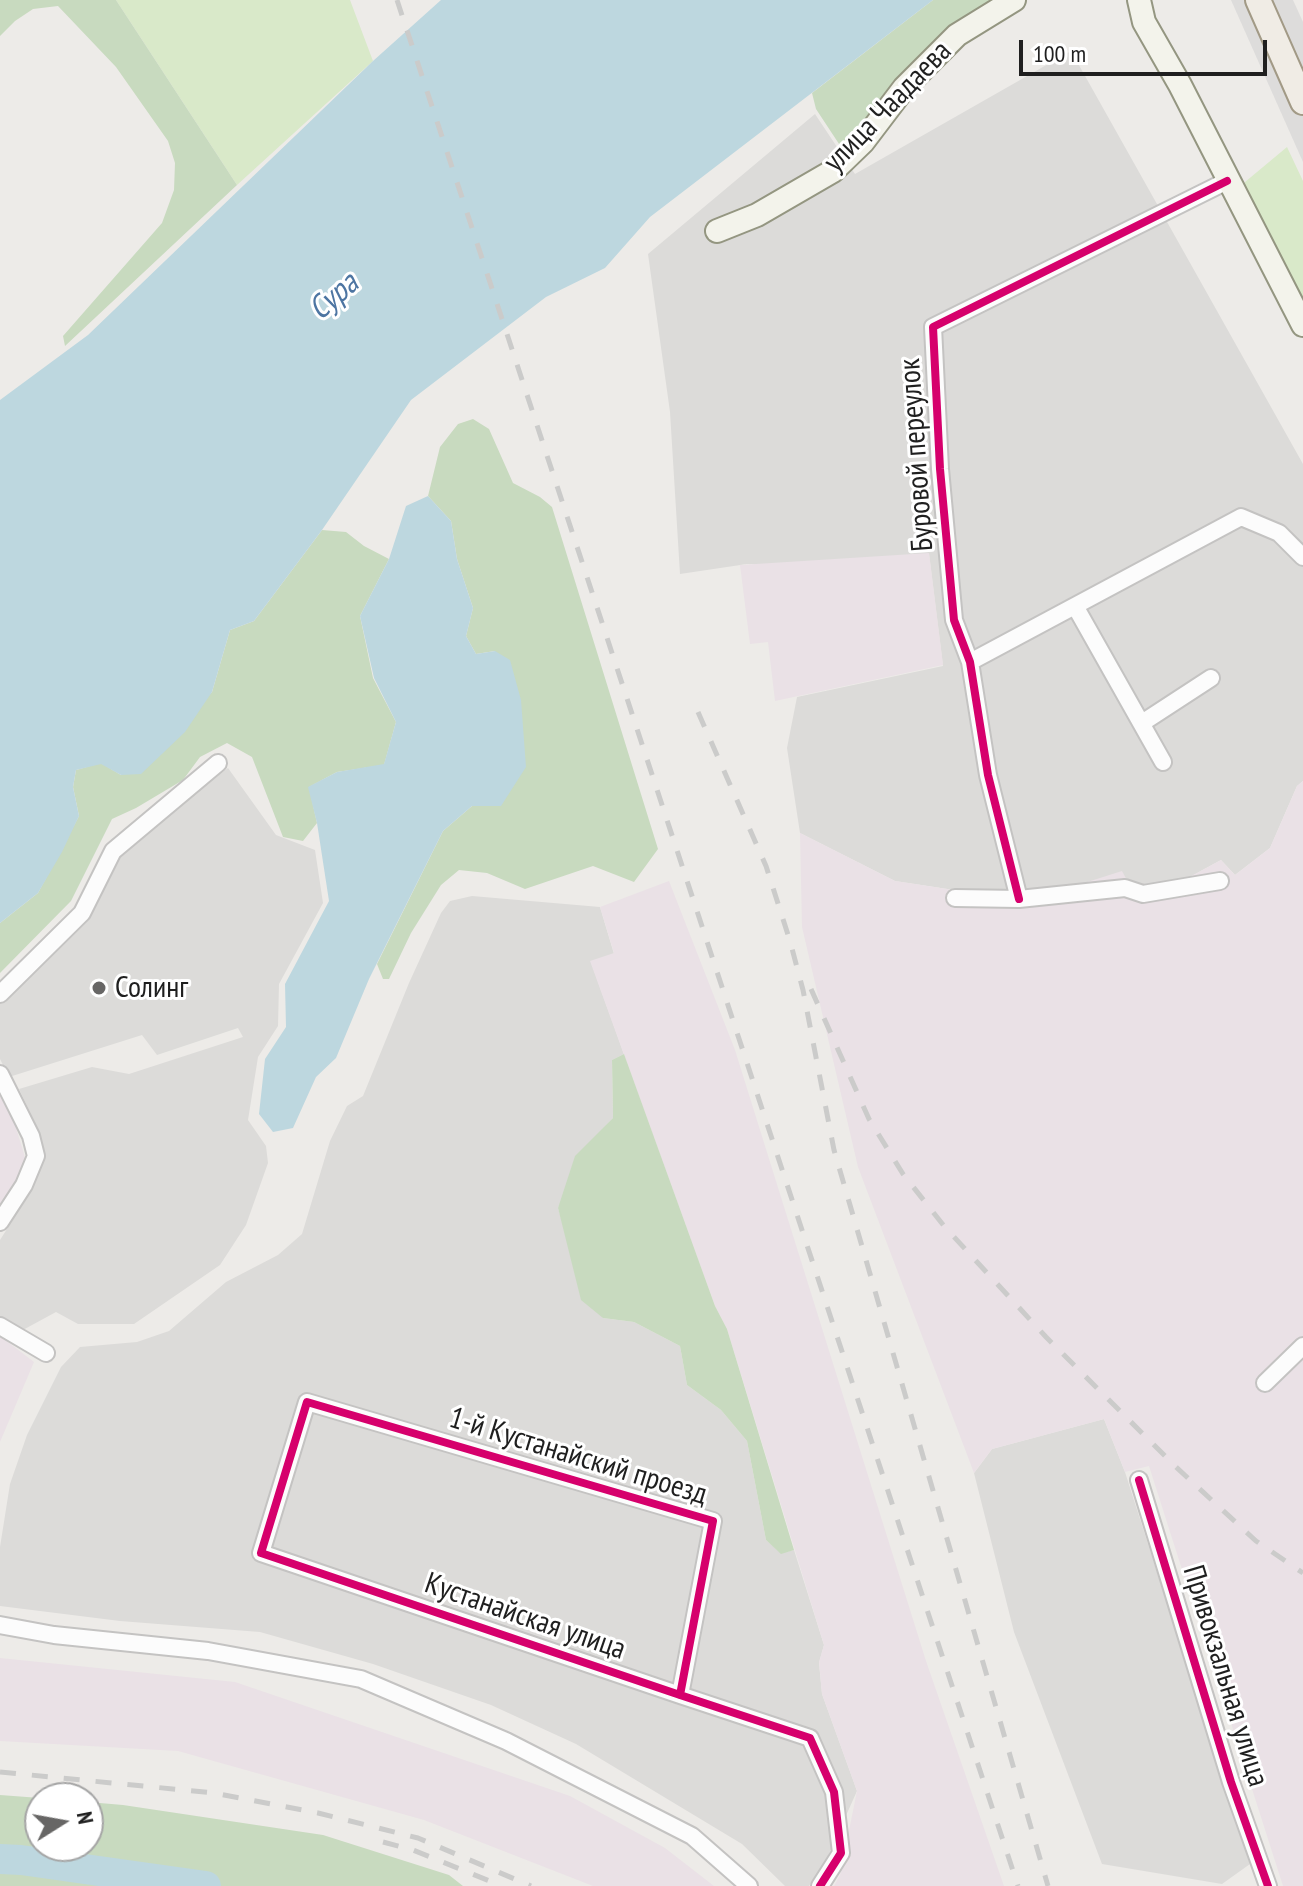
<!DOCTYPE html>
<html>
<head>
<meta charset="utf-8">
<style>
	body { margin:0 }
	#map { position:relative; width:1303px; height:1886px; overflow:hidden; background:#edebe8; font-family:"PT Sans Narrow",sans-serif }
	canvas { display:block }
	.north { position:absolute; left:24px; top:1782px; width:80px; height:80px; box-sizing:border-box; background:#fff; border:2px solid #a5a5a5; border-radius:50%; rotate:79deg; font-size:22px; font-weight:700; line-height:32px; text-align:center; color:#1f1f1f }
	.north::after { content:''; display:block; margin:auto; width:28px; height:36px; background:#676665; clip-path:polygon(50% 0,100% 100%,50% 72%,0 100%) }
	.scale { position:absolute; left:1019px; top:40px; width:248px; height:36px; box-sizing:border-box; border:4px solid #1f1f1f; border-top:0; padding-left:10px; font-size:24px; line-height:28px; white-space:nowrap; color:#1f1f1f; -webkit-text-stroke:6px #fff; paint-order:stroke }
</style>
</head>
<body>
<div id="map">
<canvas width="1303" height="1886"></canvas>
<div class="north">N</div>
<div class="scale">100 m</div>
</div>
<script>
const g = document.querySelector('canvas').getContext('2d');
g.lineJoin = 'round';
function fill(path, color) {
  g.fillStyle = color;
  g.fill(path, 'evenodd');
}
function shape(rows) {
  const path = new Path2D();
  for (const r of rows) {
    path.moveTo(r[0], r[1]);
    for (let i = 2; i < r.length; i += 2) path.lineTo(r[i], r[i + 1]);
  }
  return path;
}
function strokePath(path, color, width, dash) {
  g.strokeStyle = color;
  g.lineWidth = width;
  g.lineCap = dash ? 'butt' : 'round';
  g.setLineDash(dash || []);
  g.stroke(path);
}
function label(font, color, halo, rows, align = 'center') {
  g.font = font + ' "PT Sans Narrow",sans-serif';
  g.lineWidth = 6;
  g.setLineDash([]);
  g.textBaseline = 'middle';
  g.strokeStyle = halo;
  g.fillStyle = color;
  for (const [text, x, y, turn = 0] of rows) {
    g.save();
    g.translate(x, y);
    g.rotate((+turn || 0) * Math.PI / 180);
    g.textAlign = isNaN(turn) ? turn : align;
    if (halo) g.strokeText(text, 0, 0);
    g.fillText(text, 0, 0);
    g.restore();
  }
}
fill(shape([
	[1071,51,1303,464,1303,781,1297,786,1270,848,1235,875,1221,860,1186,879,1134,893,1062,890,967,892,895,881,800,833,787,748,797,697,943,666,929,554,792,565,747,564,680,574,670,412,648,254,815,114,855,174],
	[228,768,276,835,315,850,323,903,279,984,278,1026,258,1057,248,1120,266,1146,268,1163,246,1225,220,1265,134,1324,78,1324,56,1312,21,1331,0,1318,0,1240,14,1218,41,1167,38,1129,19,1089,92,1067,129,1074,243,1037,238,1028,157,1055,142,1035,9,1077,0,1059,0,1001,89,918,121,857,162,820],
	[472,896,600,907,614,954,591,962,624,1054,612,1060,613,1118,599,1133,558,1208,569,1244,603,1318,634,1322,680,1346,687,1385,721,1410,747,1441,766,1540,781,1553,794,1550,824,1645,819,1663,822,1694,857,1791,827,1858,809,1886,785,1886,742,1844,576,1744,491,1705,373,1664,260,1632,120,1621,0,1606,0,1547,10,1484,27,1435,61,1367,80,1347,137,1342,169,1331,226,1282,278,1255,302,1234,330,1141,347,1106,363,1096,409,983,441,913,450,901],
	[1104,1419,1125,1472,1250,1864,1222,1884,1102,1864,1014,1632,974,1473,992,1449]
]), '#dcdbd9');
fill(shape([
	[929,553,943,665,775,701,768,642,750,644,740,565],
	[1303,781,1303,1886,1283,1886,1149,1466,1125,1472,1104,1419,992,1449,974,1473,858,1167,802,927,800,833,895,881,967,892,1062,890,1122,871,1134,893,1186,879,1221,860,1235,875,1270,848,1297,786],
	[669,881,735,1050,926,1661,1004,1886,834,1886,840,1875,857,1791,822,1694,819,1662,824,1645,727,1329,715,1306,590,961,614,953,600,907],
	[0,1096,14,1121,27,1164,0,1208],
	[0,1336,34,1362,0,1442],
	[0,1658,235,1682,570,1796,665,1848,714,1886,593,1886,424,1820,178,1751,0,1741]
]), '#eae1e6');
fill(shape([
	[116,0,350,0,373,61,237,185],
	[1287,147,1303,181,1303,309,1243,195,1245,182]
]), '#d9e9c9');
fill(shape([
	[0,0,116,0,237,185,65,346,63,336,162,223,174,190,175,163,168,141,116,67,58,6,33,9,15,21,0,36],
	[933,0,995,0,959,19,843,150,816,109,812,93],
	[473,419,489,429,513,483,540,497,552,507,658,849,634,882,593,866,525,889,487,873,459,870,441,885,411,933,389,979,383,979,377,964,443,831,472,806,495,651,476,654,466,636,473,608,457,559,451,521,428,496,440,447,458,424],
	[322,530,346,532,364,546,389,559,360,616,373,678,396,722,384,765,337,772,309,787,317,823,303,841,283,837,252,757,227,743,200,757,183,780,136,808,112,819,71,901,0,973,0,923,38,893,79,816,73,787,76,770,101,763,121,775,212,692,230,630,254,621],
	[624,1054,715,1306,727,1329,794,1550,781,1554,766,1540,747,1441,721,1410,687,1385,680,1346,634,1322,603,1318,581,1300,558,1208,575,1156,613,1118,612,1060],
	[0,1795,40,1798,40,1846,88,1846,88,1802,123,1805,323,1835,449,1875,463,1886,0,1886]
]), '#c8dabf');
fill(shape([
	[1231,0,1293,0,1303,22,1303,162]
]), '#dddcdb');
fill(shape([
	[441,0,933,0,650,217,605,268,546,297,411,400,322,530,254,621,230,630,212,692,185,732,141,774,121,775,101,764,76,770,73,787,79,816,62,852,38,893,0,923,0,400,88,335,373,61],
	[428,496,451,521,457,559,473,608,466,636,476,654,495,651,510,660,521,700,526,767,501,806,472,806,443,831,369,979,336,1058,316,1077,293,1128,273,1132,259,1114,265,1059,286,1027,285,984,329,901,317,823,308,787,337,772,384,764,396,722,374,678,360,616,389,559,406,506]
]), '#bdd7df');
strokePath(shape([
	[0,1859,21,1860,206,1886]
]), '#bdd7df', 30);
const street = shape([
	[1075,606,1163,762],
	[970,662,1241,517,1279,533,1303,557],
	[1142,723,1211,678],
	[955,898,1019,899,1125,888,1143,894,1220,881],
	[1019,899,988,775,970,662,954,620,940,469,933,327,1227,181],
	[0,994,82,913,113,851,218,763],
	[0,1074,31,1136,36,1156,24,1185,0,1222],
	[0,1326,46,1353],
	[1265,1383,1303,1346],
	[1139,1480,1231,1782,1268,1886],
	[0,1625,54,1635,208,1651,361,1679,506,1741,692,1836,749,1886],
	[680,1695,713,1521,307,1402,261,1553,680,1695,810,1738,834,1792,841,1853,820,1886]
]);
const secondary = shape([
	[1139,0,1144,22,1180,85,1303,325],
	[717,231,757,215,833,171,863,142,904,88,957,35,1014,0]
]);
const primary = shape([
	[1258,0,1303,102]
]);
strokePath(street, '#c4c3c2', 20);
strokePath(secondary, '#949681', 26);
strokePath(primary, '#a29a86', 28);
strokePath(street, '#fcfcfc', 16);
strokePath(secondary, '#f3f3eb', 22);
strokePath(primary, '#f0ece5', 24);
strokePath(shape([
	[397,0,1018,1886],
	[698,712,766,866,790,941,803,990,834,1150,1048,1886],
	[811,989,869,1119,903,1174,944,1226,1046,1337,1176,1467,1256,1541,1303,1573],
	[0,1772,214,1793,318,1813,418,1838,531,1886],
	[383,1842,413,1850,502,1886]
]), '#cbcbca', 5, [16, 16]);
strokePath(shape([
	[1019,899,988,775,970,662,954,620,940,469,933,327,1227,181],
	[1139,1480,1231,1782,1268,1886],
	[680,1695,713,1521,307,1402,261,1553,680,1695,810,1738,834,1792,841,1853,820,1886]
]), '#d6006c', 8);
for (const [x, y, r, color] of [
	[99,988,8,"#676665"]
]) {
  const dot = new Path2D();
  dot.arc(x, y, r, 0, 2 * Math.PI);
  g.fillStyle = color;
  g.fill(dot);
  strokePath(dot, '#fff', 3);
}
label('30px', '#1f1f1f', '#fff', [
	["улица Чаадаева",888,107,-46],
	["Буровой переулок",917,455,-94],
	["1-й Кустанайский проезд",578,1457,17],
	["Кустанайская улица",525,1617,19],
	["Привокзальная улица",1225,1676,73]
]);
label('30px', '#1f1f1f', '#fff', [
	["Солинг",115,988]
], 'left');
label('italic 32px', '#4d75a2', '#fff', [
	["Сура",334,297,-41]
]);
</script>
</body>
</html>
